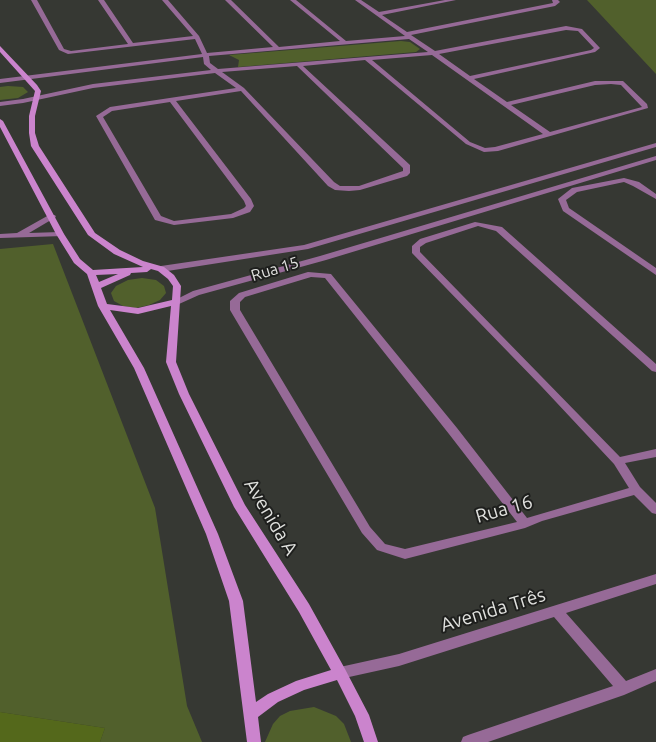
<!DOCTYPE html>
<html>
<head>
<meta charset="utf-8">
<style>
	body { margin:0 }
	canvas { display:block; background:#363833 }
</style>
</head>
<body>
<canvas width="656" height="742"></canvas>
<script>
const g = document.querySelector('canvas').getContext('2d');
g.lineJoin = 'round';
function fill(path, color) {
  g.fillStyle = color;
  g.fill(path, 'evenodd');
}
function shape(rows) {
  const path = new Path2D();
  for (const r of rows) {
    path.moveTo(r[0], r[1]);
    for (let i = 2; i < r.length; i += 2) path.lineTo(r[i], r[i + 1]);
  }
  return path;
}
function label(font, color, halo, rows, align = 'center') {
  g.font = font + ' Ubuntu,sans-serif';
  g.lineWidth = 4;
  g.setLineDash([]);
  g.textBaseline = 'middle';
  g.strokeStyle = halo;
  g.fillStyle = color;
  for (const [text, x, y, turn = 0] of rows) {
    g.save();
    g.translate(x, y);
    g.rotate((+turn || 0) * Math.PI / 180);
    g.textAlign = isNaN(turn) ? turn : align;
    if (halo) g.strokeText(text, 0, 0);
    g.fillText(text, 0, 0);
    g.restore();
  }
}
fill(shape([
	[587,0,656,0,656,74],
	[401,41,410,42,420,49,416,52,238,67,239,60,229,55],
	[8,86,23,87,28,92,18,98,0,100,0,87],
	[53,244,155,508,187,706,202,742,100,742,105,728,0,712,0,249],
	[142,278,156,280,164,286,166,293,160,300,149,305,136,308,123,306,114,301,111,293,116,286,128,280],
	[314,707,336,716,344,724,351,742,265,742,273,724,280,716,290,711]
]), '#51602c');
fill(shape([
	[0,712,105,728,100,742,0,742]
]), '#54681b');
fill(shape([
	[31,0,37,0,64,49,71,51,128,44,98,0,104,0,133,43,193,36,162,0,168,0,199,36,207,53,273,47,225,0,231,0,279,47,340,41,290,0,296,0,346,41,405,36,355,0,361,0,379,12,445,0,456,0,382,15,407,32,553,3,552,0,558,0,560,2,555,6,411,35,435,51,566,26,582,29,600,48,595,52,474,79,507,102,595,81,623,81,647,104,648,108,498,151,484,152,466,144,365,60,303,66,410,165,410,173,407,176,360,190,349,191,335,190,328,186,241,91,176,101,251,199,254,206,250,212,233,218,174,225,155,220,96,116,110,107,236,88,215,73,93,88,23,103,0,106,0,102,23,99,93,84,211,70,204,64,203,57,0,83,0,79,202,54,195,39,68,54,59,50,31,0],
	[566,30,578,31,594,48,591,50,470,76,439,54,566,30],
	[409,39,428,52,218,69,210,63,209,56,409,39],
	[432,55,543,134,495,147,485,148,470,142,372,60,432,55],
	[297,66,403,168,403,171,359,186,340,186,334,182,244,88,222,72,297,66],
	[611,84,621,85,642,107,550,132,511,105,595,85,611,84],
	[170,102,244,201,246,206,244,208,231,214,174,221,161,216,103,117,112,111,170,102],
	[656,143,656,147,308,249,161,272,157,269,161,266,304,245,656,143],
	[656,156,656,160,326,260,199,295,179,304,176,305,171,302,193,291,320,256,656,156],
	[624,178,639,182,656,194,656,199,633,186,624,182,577,192,566,200,569,208,656,268,656,275,563,211,558,199,572,188,624,178],
	[49,215,55,215,56,217,29,233,60,232,64,234,63,236,0,238,0,234,17,233,49,215],
	[475,222,502,227,656,364,656,372,652,371,496,231,478,226,426,243,420,247,420,252,620,457,656,449,656,457,625,463,640,487,656,503,656,514,652,513,634,495,542,521,525,528,405,559,377,550,362,533,230,310,230,301,239,293,308,272,331,274,457,428,527,518,629,488,614,464,542,387,412,253,412,246,420,239,475,222],
	[311,277,325,278,449,434,517,522,405,549,385,544,370,527,240,310,240,302,245,297,311,277],
	[656,574,656,584,566,613,626,681,656,669,656,681,624,695,488,742,461,742,463,737,468,735,613,686,554,617,399,666,340,679,335,677,333,673,335,669,340,667,399,654,656,574]
]), '#966a97');
fill(shape([
	[0,46,37,85,41,91,35,116,35,133,39,146,95,233,120,250,143,261,164,267,174,275,181,286,176,362,189,394,245,505,309,604,345,669,369,715,378,742,364,742,355,716,337,680,304,690,278,702,258,717,261,742,247,742,229,601,206,534,134,368,98,306,87,274,74,263,56,234,0,127,0,119,3,121,64,234,80,259,93,270,143,267,114,254,88,235,31,146,29,133,29,116,35,91,0,52,0,46],
	[151,269,158,271,168,279,173,286,172,300,138,308,107,304,101,288,130,275,131,273,147,272,151,269],
	[118,274,99,282,96,275,118,274],
	[171,306,166,362,179,394,234,507,299,612,331,670,296,681,268,694,256,702,243,601,218,534,144,368,110,310,138,314,171,306]
]), '#cb84cd');
label('16px', '#e0e1de', '#1e1f1d', [
	["Rua 15",275,269,-17]
]);
label('19px', '#e0e1de', '#1e1f1d', [
	["Rua 16",504,509,-16],
	["Avenida A",271,517,59],
	["Avenida Três",493,610,-17]
]);
</script>
</body>
</html>
